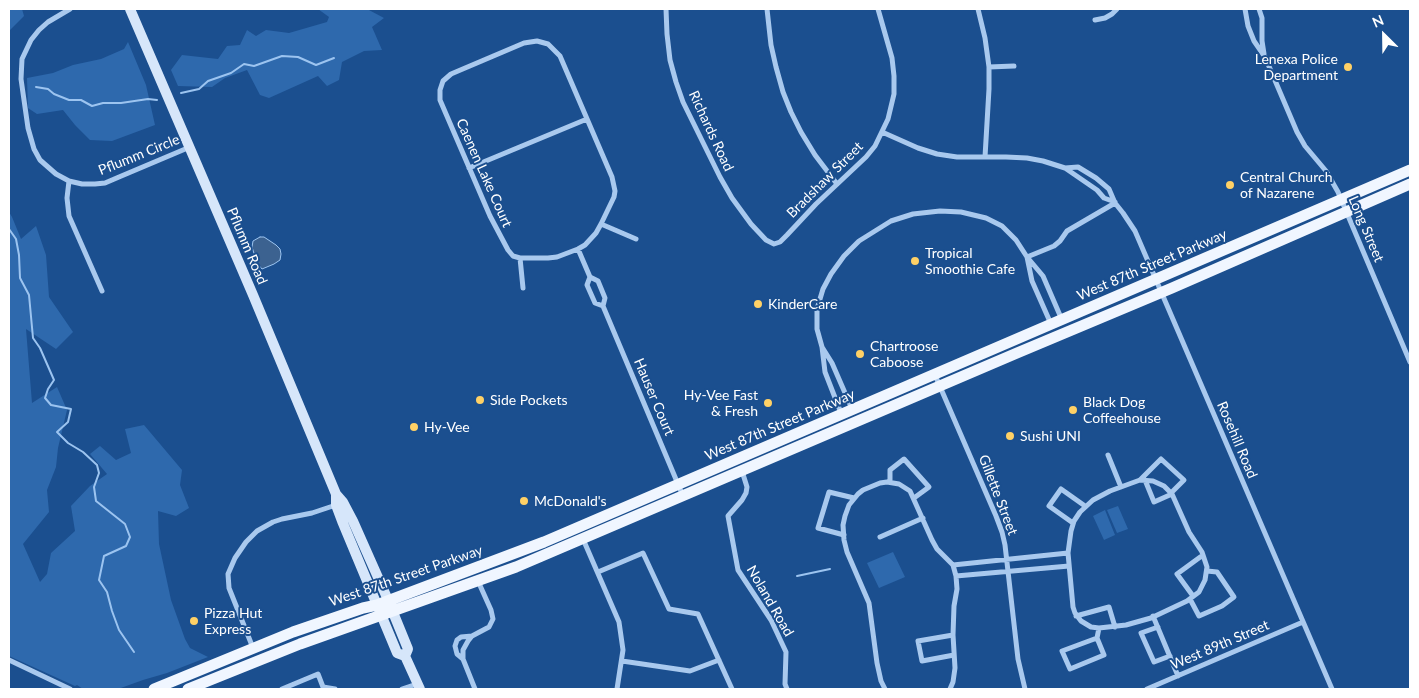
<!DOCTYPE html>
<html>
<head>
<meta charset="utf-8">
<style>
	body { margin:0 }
	#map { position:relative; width:1419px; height:698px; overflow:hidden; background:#1b4f8f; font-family:Lato,sans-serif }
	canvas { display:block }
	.frame { position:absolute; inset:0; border:10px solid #fff; pointer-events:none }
	.north { position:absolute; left:1359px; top:10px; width:50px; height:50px; -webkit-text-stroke:4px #1b4f8f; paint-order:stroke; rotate:337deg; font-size:14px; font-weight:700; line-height:20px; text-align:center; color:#fff }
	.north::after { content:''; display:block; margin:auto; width:18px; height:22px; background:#fff; clip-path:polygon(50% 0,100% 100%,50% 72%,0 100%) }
</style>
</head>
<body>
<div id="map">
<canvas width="1419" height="698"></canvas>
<div class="frame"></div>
<div class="north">N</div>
</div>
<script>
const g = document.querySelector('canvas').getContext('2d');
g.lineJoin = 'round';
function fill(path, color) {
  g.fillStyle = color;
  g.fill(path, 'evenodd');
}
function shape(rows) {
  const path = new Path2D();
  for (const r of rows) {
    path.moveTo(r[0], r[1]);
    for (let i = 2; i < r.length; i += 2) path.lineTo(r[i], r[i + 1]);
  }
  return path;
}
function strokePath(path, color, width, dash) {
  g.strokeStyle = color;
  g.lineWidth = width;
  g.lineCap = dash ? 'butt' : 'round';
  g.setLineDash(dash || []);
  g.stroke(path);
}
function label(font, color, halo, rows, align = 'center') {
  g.font = font + ' Lato,sans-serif';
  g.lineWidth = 4;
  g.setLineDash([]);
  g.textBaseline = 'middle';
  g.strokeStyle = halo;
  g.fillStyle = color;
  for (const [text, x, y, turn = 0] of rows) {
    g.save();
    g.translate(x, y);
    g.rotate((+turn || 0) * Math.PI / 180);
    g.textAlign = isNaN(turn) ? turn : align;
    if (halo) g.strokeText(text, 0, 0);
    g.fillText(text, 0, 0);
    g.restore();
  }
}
fill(shape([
	[9,9,22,9,24,16,10,30,9,39],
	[318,9,367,9,384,18,372,27,382,50,364,51,342,62,339,80,327,86,318,76,269,98,260,95,247,70,225,78,212,87,178,86,171,70,182,55,218,59,227,46,240,45,247,30,256,36,266,30,289,33,327,22,329,17],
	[128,42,146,85,155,125,112,141,90,140,75,125,63,110,37,114,28,108,27,78,53,73,73,65,101,59,124,49],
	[9,212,12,217,21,239,36,226,46,255,49,297,73,332,56,349,26,329,32,403,57,387,67,410,58,448,56,467,47,490,49,512,23,544,40,582,47,574,51,553,75,531,71,506,90,486,107,474,90,454,100,446,116,460,131,453,125,429,144,425,182,470,180,485,189,508,176,516,158,511,159,544,171,600,185,639,190,648,208,657,167,673,143,680,118,689,83,689,77,685,75,686,9,656],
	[1118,506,1128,529,1117,533,1107,510],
	[1105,510,1115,535,1104,540,1093,516],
	[893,552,905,577,879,588,867,563]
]), '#2e69ad');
const water = shape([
	[260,237,264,237,276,245,280,249,281,254,280,260,274,264,262,269,257,263,252,247,253,241,260,237]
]);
fill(water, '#3c6290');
strokePath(water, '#9cc4f0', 1);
strokePath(shape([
	[36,87,48,89,54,94,69,100,81,100,92,106,103,103,121,103,148,99,157,100],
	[181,93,199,89,208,81,231,73,244,64,254,66,282,56,298,57,316,65,334,58],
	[9,229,16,239,19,255,20,278,29,295,33,338,40,348,54,380,48,389,45,398,51,405,71,409,68,422,57,432,68,443,83,452,97,465,99,473,94,487,96,501,125,524,130,537,126,546,104,556,99,580,107,592,112,611,119,630,134,652],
	[797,576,830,569]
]), '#9cc4f0', 2);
strokePath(shape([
	[70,9,48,22,39,30,31,40,22,59,21,79,28,128,34,149,40,160,56,174,69,181,82,184,95,184,105,183,119,177,190,147],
	[666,9,667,34,670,60,676,82,683,102,720,177,732,198,751,224,766,240,774,244,780,242,787,235,816,204,866,157,875,146,888,119,894,94,894,76,892,58,878,9],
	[767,9,771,45,776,67,783,92,791,112,801,132,815,155,837,184],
	[978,9,985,38,989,67,989,89,985,157],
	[1245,9,1248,26,1254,41,1265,57,1297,132,1305,146,1326,171,1338,192,1410,362],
	[1259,9,1262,18,1262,41,1264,54],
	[1095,20,1105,18,1112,14,1117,9],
	[537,41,548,44,560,56,612,177,615,191,614,197,601,224,596,233,585,245,578,249,557,257,548,258,520,258,513,256,508,250,490,216,440,100,440,90,443,81,451,74,524,43,537,41],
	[989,67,1014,66],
	[882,132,918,148,937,154,957,157,1006,157,1027,158,1043,161,1065,168,1097,190,1104,198,1115,202],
	[469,168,587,119],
	[1065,168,1078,167,1096,178,1109,189,1115,203,1123,213,1135,231,1332,689],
	[69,181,67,198,69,216,102,291],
	[601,224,636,239],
	[578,249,590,277,598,281,605,298,603,306,683,496],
	[520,258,523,288],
	[590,277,587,285,595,303,603,306],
	[1051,324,1032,281,1027,257,1043,276,1062,320],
	[822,347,817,329,817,309,823,289,831,274,844,256,859,241,891,221,913,214,940,211,961,212,986,218,1002,226,1016,240,1027,257,1054,246,1060,241,1067,231,1115,203],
	[935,375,996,516,1002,532,1005,545,1018,659,1025,689],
	[841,413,825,372,822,347,832,363,852,409],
	[1108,455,1121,487],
	[742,471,747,487,746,493,742,500,728,516,738,570,771,620,786,652,785,684,787,689],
	[1140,480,1153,481,1164,486,1172,494,1189,532,1202,552,1207,567,1205,580,1199,592,1187,601,1151,618,1126,625,1099,628,1091,627,1081,621,1075,613,1073,607,1068,553,1071,531,1074,521,1080,512,1093,500,1110,491,1140,480],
	[1140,480,1161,459,1184,480,1171,493],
	[1145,480,1154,502,1172,494],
	[890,482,890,470,904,459,929,487,914,498],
	[1073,523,1049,506,1061,489,1085,506],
	[844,535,818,528,829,492,854,498],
	[880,537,923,518],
	[583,539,619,622,623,650,617,689],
	[953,565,1068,553],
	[598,572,643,553,669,609,698,614,732,689],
	[956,576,1069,566],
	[1193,596,1177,574,1203,555],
	[1190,599,1199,616,1222,606,1234,597,1217,572,1207,571],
	[1076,616,1109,607,1115,627],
	[1153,616,1178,676],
	[1158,627,1141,633,1154,662,1170,656],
	[953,635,918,641,922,661,954,655],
	[1097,638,1062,651,1070,669,1104,655,1097,638,1099,628],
	[253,648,229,588,228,574,235,558,246,542,257,531,273,522,282,519,312,513,336,505],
	[463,659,457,654,455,646,457,640,461,637,472,636],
	[9,660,70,689],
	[622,661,690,671,719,660],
	[282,689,318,674,323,687,335,689],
	[402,689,417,684],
	[475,689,463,659,463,650,468,641,472,636,489,627,493,619,491,610,478,581],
	[885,689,881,681,877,663,869,603,847,552,844,540,843,525,845,516,849,505,858,494,863,490,880,483,887,482,899,484,910,491,932,540,937,549,953,565,956,576,957,589,954,606,953,635,955,668,953,682,950,689],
	[1147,689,1303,622]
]), '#a9c9ee', 5);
strokePath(shape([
	[130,9,253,295,336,494,343,502,353,521,388,600,408,649,405,656],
	[336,494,336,505,342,521,395,648,397,653,405,656],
	[405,656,420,689]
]), '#d6e6fa', 10);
strokePath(shape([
	[154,689,293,632,363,608,377,605,544,542,1410,170],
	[188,689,300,644,516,567,1017,353,1172,288,1410,184]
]), '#f0f6ff', 11);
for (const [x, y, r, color] of [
	[1348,67,5,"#ffd166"],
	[1230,185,5,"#ffd166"],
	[915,261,5,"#ffd166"],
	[758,304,5,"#ffd166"],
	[860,354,5,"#ffd166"],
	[480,400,5,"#ffd166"],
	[768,403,5,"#ffd166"],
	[1073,410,5,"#ffd166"],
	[414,427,5,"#ffd166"],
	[1010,436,5,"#ffd166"],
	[524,501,5,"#ffd166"],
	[194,621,5,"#ffd166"]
]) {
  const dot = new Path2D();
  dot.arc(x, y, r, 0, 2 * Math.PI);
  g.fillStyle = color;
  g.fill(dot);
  strokePath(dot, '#1b4f8f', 2);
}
label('14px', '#fff', '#1b4f8f', [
	["Lenexa Police",1338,59,"right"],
	["Department",1338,75,"right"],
	["Central Church",1240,177],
	["of Nazarene",1240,193],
	["Tropical",925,253],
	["Smoothie Cafe",925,269],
	["KinderCare",768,304],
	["Chartroose",870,346],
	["Caboose",870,362],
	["Hy-Vee Fast",758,395,"right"],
	["& Fresh",758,411,"right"],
	["Side Pockets",490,400],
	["Black Dog",1083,402],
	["Coffeehouse",1083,418],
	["Hy-Vee",424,427],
	["Sushi UNI",1020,436],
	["McDonald's",534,501],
	["Pizza Hut",204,613],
	["Express",204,629]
], 'left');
label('14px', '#fff', '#1b4f8f', [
	["Richards Road",711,131,65],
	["Pflumm Circle",139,155,-22],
	["Caenen Lake Court",484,173,66],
	["Bradshaw Street",825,180,-45],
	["Long Street",1366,229,67],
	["Pflumm Road",247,246,67],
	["West 87th Street Parkway",1152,265,-23],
	["Hauser Court",654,397,67],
	["West 87th Street Parkway",780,425,-23],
	["Rosehill Road",1237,440,67],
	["Gillette Street",998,495,69],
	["West 87th Street Parkway",406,576,-19],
	["Noland Road",770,601,60],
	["West 89th Street",1220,645,-23]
]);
</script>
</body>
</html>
